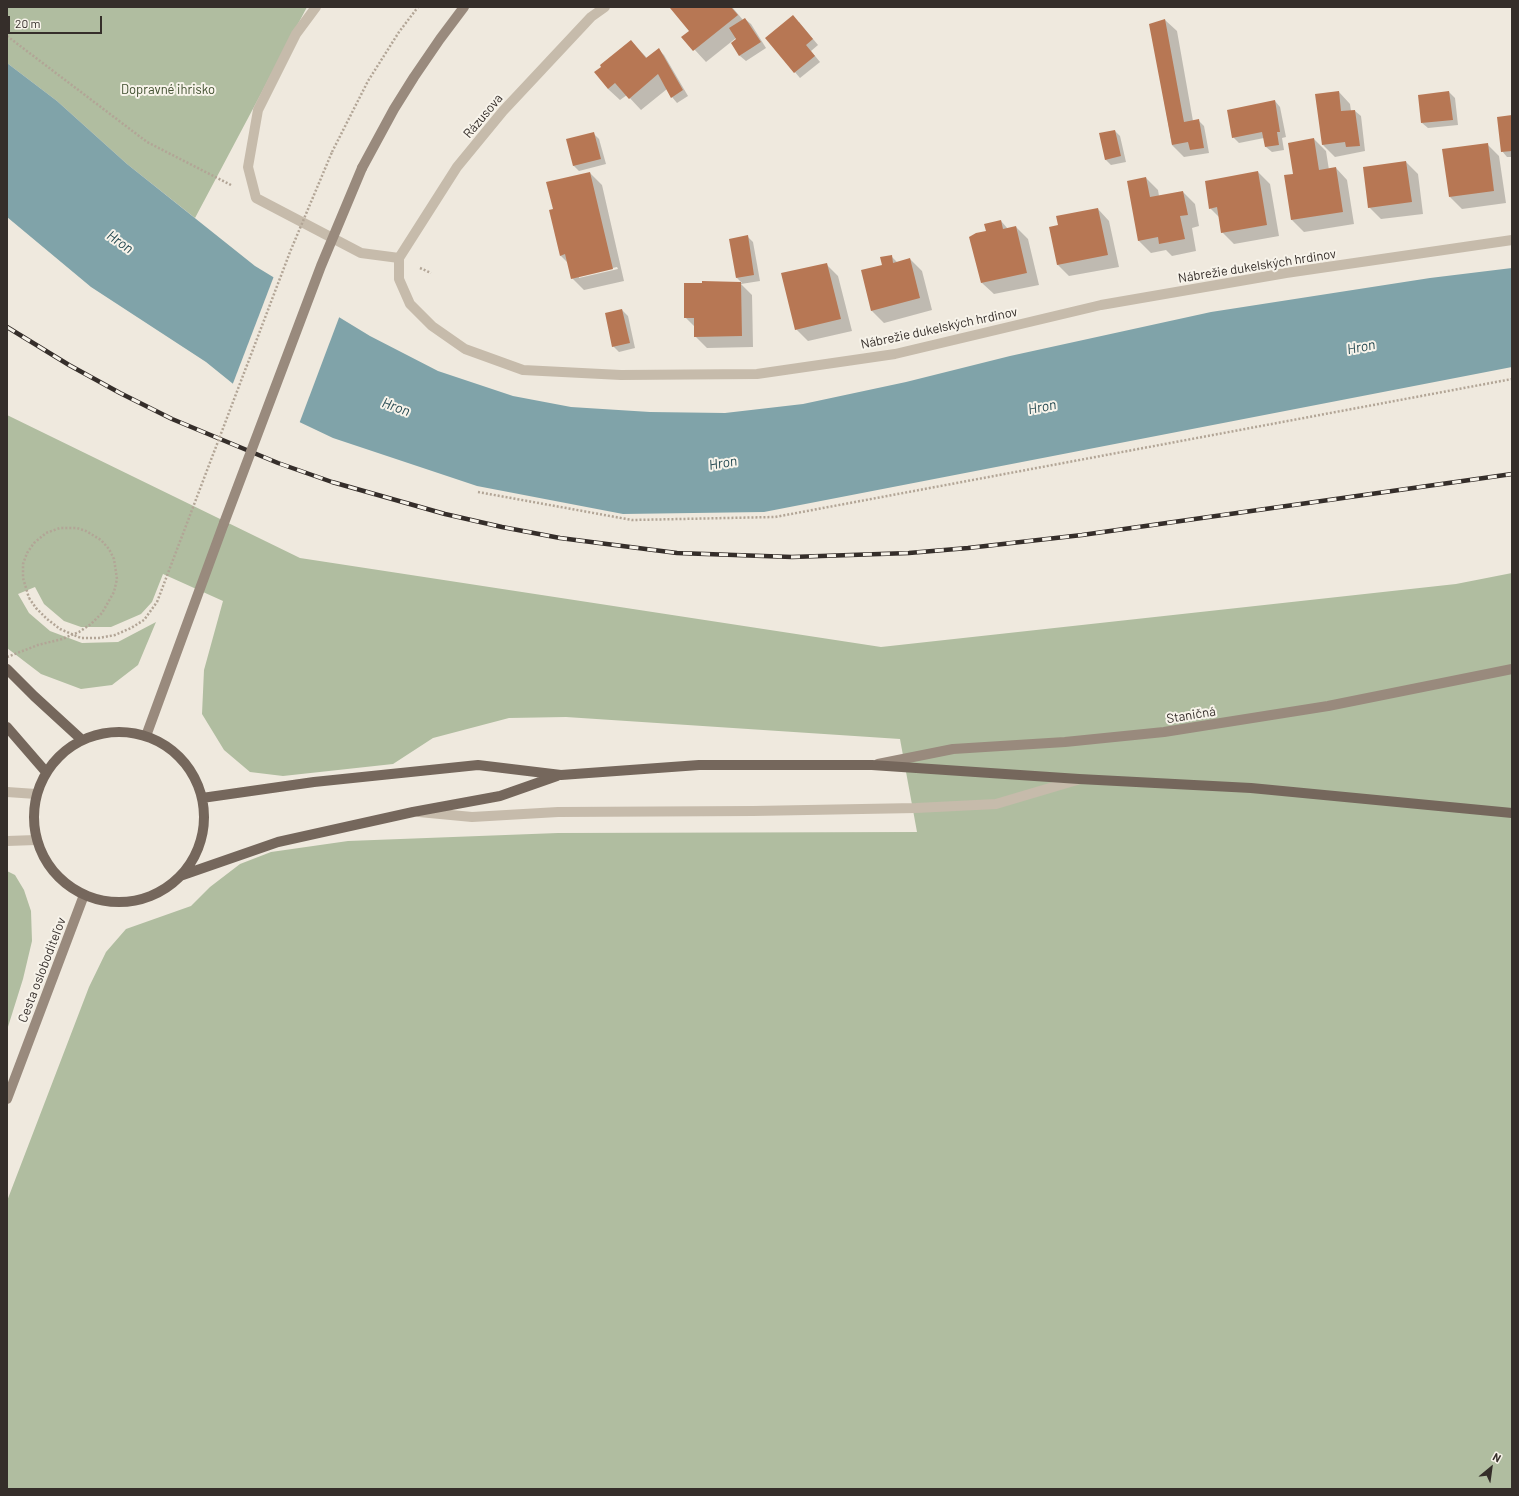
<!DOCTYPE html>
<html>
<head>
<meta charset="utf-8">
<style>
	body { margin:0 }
	#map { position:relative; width:1519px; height:1496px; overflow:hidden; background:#efe9de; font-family:Barlow,sans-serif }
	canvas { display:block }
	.frame { position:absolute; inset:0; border:8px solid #352e2a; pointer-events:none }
	.north { position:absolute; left:1471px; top:1448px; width:40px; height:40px; -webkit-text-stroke:3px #f7f3ea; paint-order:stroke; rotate:29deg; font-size:11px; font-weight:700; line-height:16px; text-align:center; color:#352e2a }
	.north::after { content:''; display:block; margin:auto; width:14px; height:18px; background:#352e2a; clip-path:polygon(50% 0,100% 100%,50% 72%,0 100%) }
	.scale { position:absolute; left:8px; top:16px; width:94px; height:18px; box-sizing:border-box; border:2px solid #352e2a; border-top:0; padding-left:5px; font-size:12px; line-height:14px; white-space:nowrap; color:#352e2a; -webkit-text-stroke:3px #f7f3ea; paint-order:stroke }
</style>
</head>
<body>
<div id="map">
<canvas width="1519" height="1496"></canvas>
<div class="frame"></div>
<div class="north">N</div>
<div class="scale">20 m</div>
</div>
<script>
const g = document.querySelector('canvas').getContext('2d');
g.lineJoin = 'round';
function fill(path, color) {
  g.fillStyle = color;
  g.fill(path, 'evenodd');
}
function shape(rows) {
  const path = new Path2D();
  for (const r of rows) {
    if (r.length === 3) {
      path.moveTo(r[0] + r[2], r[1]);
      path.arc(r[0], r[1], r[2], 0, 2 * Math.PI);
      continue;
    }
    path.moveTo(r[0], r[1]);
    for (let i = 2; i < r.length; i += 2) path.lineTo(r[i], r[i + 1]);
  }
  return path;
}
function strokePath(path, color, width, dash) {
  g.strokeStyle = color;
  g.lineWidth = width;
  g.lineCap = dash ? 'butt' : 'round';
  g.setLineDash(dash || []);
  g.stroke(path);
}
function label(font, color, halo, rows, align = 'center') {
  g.font = font + ' Barlow,sans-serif';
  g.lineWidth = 4;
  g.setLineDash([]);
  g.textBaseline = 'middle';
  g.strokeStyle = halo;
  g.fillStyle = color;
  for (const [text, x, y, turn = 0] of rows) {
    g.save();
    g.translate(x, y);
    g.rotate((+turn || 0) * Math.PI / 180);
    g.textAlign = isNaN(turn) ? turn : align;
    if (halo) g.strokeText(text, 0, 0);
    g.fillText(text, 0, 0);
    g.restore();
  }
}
fill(shape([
	[7,7,307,7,195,218,127,164,57,101,7,63],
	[7,415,300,558,881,647,1456,584,1512,573,1512,1489,7,1489,7,1201,89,987,106,952,126,929,191,906,210,887,240,864,271,852,348,841,558,833,917,832,900,739,566,717,509,718,433,738,393,764,283,776,250,772,224,750,202,714,204,670,223,601,163,574,152,602,141,614,111,627,81,627,64,621,44,604,35,587,18,594,29,613,50,631,82,643,118,642,156,622,138,665,112,685,81,689,41,674,7,648],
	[7,871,15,875,24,890,31,911,32,941,23,979,7,1030]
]), '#b0bda0');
fill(shape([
	[7,63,57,101,127,164,255,266,370,336,438,371,513,396,571,407,650,412,725,413,803,404,906,382,1010,356,1211,312,1430,278,1512,268,1512,367,764,512,623,514,477,486,333,438,253,400,206,362,91,287,7,217]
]), '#80a3a9');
fill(shape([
	[274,276,340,315,299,424,252,402,232,386]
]), '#efe9de');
fill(shape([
	[672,7,732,7,743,20,745,19,751,24,766,48,746,61,740,56,732,43,738,40,736,38,706,62,683,37,690,31],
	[1165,20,1177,31,1193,121,1198,120,1204,126,1209,153,1184,157,1172,145,1151,25],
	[799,22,818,45,811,51,820,62,800,78,766,38],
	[631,41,647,58,659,50,664,55,688,96,677,103,672,97,667,89,641,110,627,95,620,100,608,89],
	[1339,92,1350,104,1351,111,1355,111,1361,116,1365,151,1335,157,1323,145,1316,95],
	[1449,92,1455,98,1458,125,1428,128,1422,123],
	[1275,101,1280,107,1286,137,1282,138,1284,150,1272,152,1266,147,1264,138,1239,143,1233,137],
	[1512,116,1512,157,1507,157,1502,151],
	[1115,131,1120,136,1126,162,1111,165,1105,159],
	[594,134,599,139,606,164,579,171,573,165],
	[1314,139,1326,151,1329,170,1336,168,1347,180,1354,224,1304,232,1292,220,1285,176,1294,175],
	[1487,144,1499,156,1506,203,1462,209,1450,197],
	[1406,162,1418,174,1423,214,1381,219,1369,207],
	[1258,172,1270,184,1279,236,1234,244,1222,232,1219,217,1210,208],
	[590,173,602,185,624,281,584,290,572,278,569,264,561,256,554,210],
	[617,267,618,269,579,278,579,276],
	[1146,178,1158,190,1159,196,1183,192,1195,204,1199,226,1192,228,1196,251,1172,256,1166,250,1151,253,1139,241],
	[1098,209,1109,221,1119,267,1069,276,1057,264,1059,226],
	[1001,221,1008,229,1016,227,1028,239,1039,285,994,294,982,283],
	[747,236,753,242,760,281,741,284,752,295,753,347,707,348,695,336,695,327,685,317,703,282,742,283,737,278],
	[891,256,898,263,910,259,922,271,932,310,884,323,872,311,883,266],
	[826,264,838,276,852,331,808,341,796,329],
	[622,310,628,316,635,348,619,352,613,346]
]), '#0003');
fill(shape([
	[671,7,731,7,738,15,693,51,681,37,689,31,670,8],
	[793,15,813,39,806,45,815,56,794,73,765,38],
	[745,18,761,42,739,56,731,43,736,39,729,28],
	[1165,19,1184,122,1199,119,1204,148,1190,150,1188,142,1172,145,1149,24],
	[631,40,646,58,659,48,683,90,671,98,658,74,629,99,615,83,608,89,594,72,601,67,600,65],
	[1339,91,1341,111,1355,110,1360,146,1346,147,1345,142,1322,145,1315,94],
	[1449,91,1453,120,1421,123,1418,95],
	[1275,100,1280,132,1277,132,1279,145,1265,147,1262,132,1232,138,1227,110],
	[1512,115,1512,151,1501,152,1497,117],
	[1115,130,1121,156,1105,160,1099,133],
	[594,132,601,159,573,166,566,139],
	[1314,138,1319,170,1336,167,1343,212,1291,220,1284,175,1293,174,1288,143],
	[1488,143,1494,191,1449,197,1442,149],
	[1406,161,1412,202,1368,208,1363,167],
	[1258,171,1267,225,1221,233,1217,207,1209,209,1205,181],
	[590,172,613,269,571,279,565,254,560,256,549,210,553,209,546,182],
	[1146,177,1150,197,1183,191,1188,215,1180,216,1185,239,1159,244,1158,237,1138,241,1127,181],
	[1098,208,1108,255,1057,265,1049,227,1058,225,1056,216],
	[1001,220,1003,229,1016,226,1027,273,981,283,969,237,976,233,986,231,984,224],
	[748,235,754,275,736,278,729,239],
	[892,255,893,263,910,258,920,298,871,311,861,270,882,265,880,257],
	[827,263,841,319,795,330,781,273],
	[702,281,741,282,742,336,694,337,694,318,684,318,684,283,702,283],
	[622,309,630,343,612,347,605,313]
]), '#b77754');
strokePath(shape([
	[7,36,147,142,231,185],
	[332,152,368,81,399,32,418,7],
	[420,268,431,273],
	[478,492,632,520,775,517,1512,379],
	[29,598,36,608,47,619,60,629,81,638,99,638,115,635,131,628,144,620,157,602]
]), '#b2a596', 2.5, [2, 2]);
strokePath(shape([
	[419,812,472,817,558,812,753,811,916,808,996,804,1077,780]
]), '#c6bbab', 10);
strokePath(shape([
	[316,7,296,34,258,110,248,167,256,198,361,253,399,258],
	[605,7,591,17,503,111,457,167,399,258,399,279,410,304,432,326,465,349,523,370,621,375,757,374,895,354,1101,305,1286,273,1512,240],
	[7,792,36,794],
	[7,841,36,840]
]), '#c6bbab', 10);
strokePath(shape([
	[362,168,394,109,414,77,440,39,464,7],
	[146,736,224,523],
	[878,764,953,749,1065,742,1164,732,1328,706,1512,669],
	[7,1099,84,895]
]), '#998a7d', 10);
strokePath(shape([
	[7,669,34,696,82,740],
	[7,727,46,772],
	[119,817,85],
	[202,798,314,782,478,765,561,775,699,765,872,765,1079,779,1251,788,1512,813],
	[180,876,278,842,413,812,500,796,557,776]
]), '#75675c', 10);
const rail = shape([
	[7,327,69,365,120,393,172,419,278,463,332,482,445,514,502,527,560,538,677,553,792,557,909,553,968,548,1082,535,1512,474]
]);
strokePath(rail, '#352e2a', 4.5);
strokePath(rail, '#f7f3ea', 3, [9]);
strokePath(shape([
	[157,602,290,252,332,152],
	[7,657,38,645,62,639,79,632,91,624,102,613,114,592,117,579,114,559,109,549,101,540,86,531,77,528,60,528,46,533,34,543,27,553,23,564,23,578,29,598]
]), '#b2a596', 2.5, [2, 2]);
strokePath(shape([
	[224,523,321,266,362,168]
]), '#998a7d', 10);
label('13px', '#415030', '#f7f3ea', [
	["Dopravné ihrisko",168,90]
]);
label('13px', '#352e2a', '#f7f3ea', [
	["Rázusova",483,116,-50],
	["Nábrežie dukelských hrdinov",1257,266,-9],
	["Nábrežie dukelských hrdinov",939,328,-12],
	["Staničná",1191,715,-9],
	["Cesta osloboditeľov",42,970,-69]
]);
label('italic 14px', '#244951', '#f7f3ea', [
	["Hron",120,242,35],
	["Hron",1361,347,-11],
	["Hron",396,407,20],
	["Hron",1042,407,-11],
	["Hron",723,463,-10]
]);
</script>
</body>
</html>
